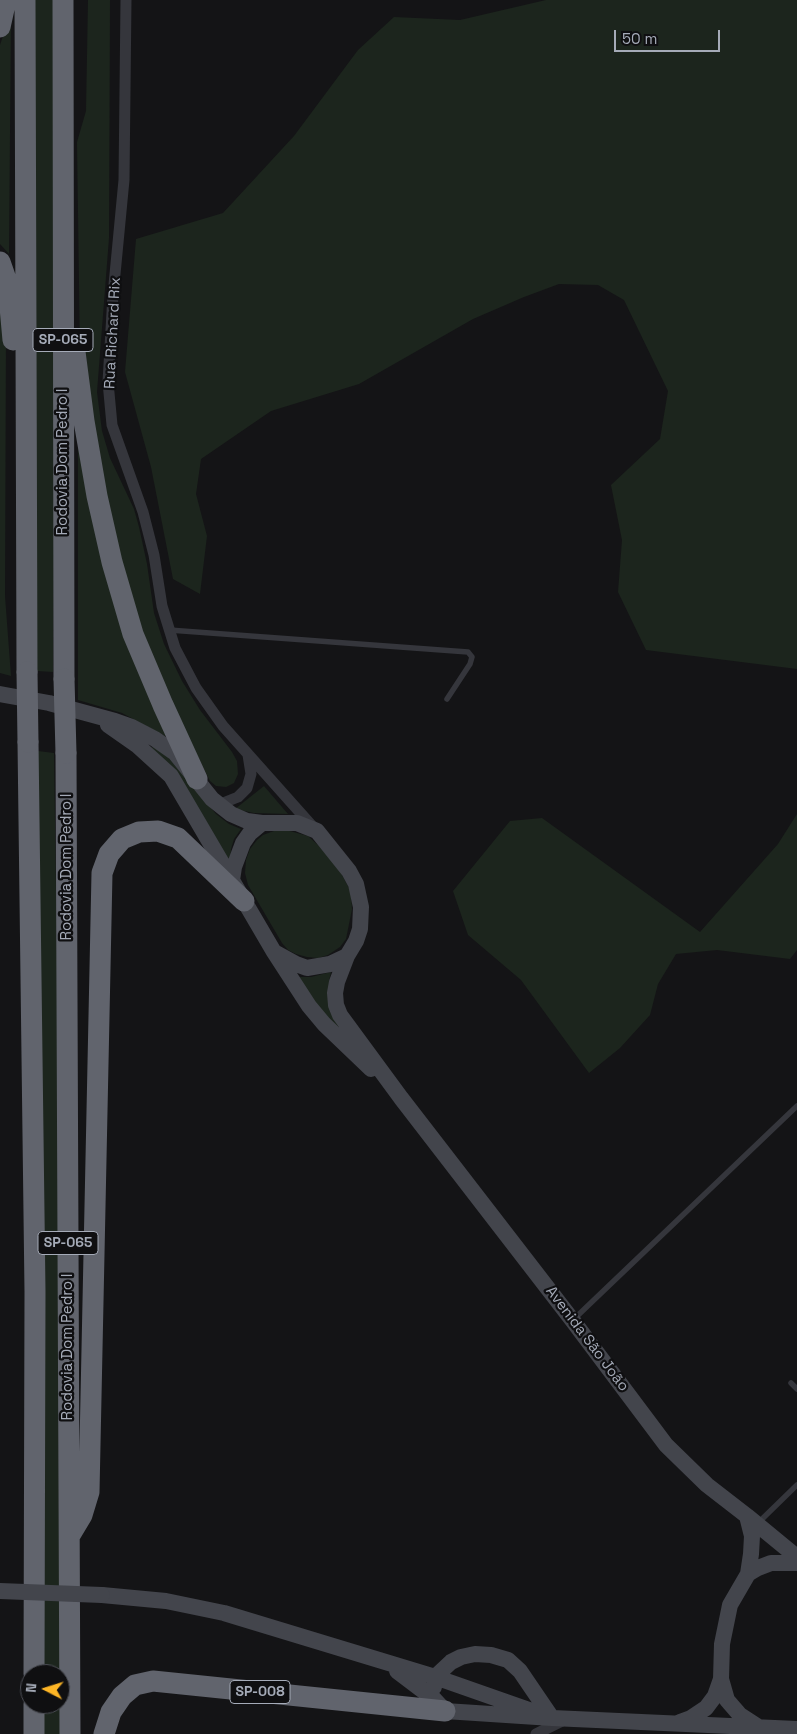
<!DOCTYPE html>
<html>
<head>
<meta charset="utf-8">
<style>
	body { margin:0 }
	#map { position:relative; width:797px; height:1734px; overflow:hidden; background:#141416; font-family:"Space Grotesk",sans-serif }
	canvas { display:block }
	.north { position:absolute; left:20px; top:1664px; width:50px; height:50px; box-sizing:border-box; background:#0f0f11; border:1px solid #4b4d54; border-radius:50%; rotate:275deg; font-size:14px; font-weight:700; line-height:20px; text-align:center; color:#a5abb8 }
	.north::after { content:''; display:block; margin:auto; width:18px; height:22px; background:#fdb526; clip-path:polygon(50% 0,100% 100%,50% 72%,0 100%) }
	.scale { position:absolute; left:614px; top:30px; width:106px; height:22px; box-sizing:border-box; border:2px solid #a5abb8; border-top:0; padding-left:6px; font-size:15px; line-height:18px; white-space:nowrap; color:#a5abb8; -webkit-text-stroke:4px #0f0f11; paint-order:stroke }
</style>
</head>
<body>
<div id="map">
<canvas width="797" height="1734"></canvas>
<div class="north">N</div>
<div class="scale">50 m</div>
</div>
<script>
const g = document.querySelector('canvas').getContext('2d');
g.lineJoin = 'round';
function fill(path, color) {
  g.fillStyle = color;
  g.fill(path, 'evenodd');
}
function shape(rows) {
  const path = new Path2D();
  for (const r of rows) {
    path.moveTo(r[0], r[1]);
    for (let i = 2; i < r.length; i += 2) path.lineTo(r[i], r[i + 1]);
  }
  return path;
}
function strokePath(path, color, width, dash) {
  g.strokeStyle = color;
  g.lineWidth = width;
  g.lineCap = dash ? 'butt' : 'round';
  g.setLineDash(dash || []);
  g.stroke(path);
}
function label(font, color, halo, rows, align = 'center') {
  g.font = font + ' "Space Grotesk",sans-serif';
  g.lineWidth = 4.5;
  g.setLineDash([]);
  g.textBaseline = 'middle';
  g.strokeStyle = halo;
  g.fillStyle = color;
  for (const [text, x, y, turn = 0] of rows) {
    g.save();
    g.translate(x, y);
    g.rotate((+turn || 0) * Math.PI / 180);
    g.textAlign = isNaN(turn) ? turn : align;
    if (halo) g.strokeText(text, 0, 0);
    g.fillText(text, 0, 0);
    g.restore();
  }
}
fill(shape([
	[33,0,53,0,55,408,53,672,37,671],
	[88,0,110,0,109,238,97,392,102,431,110,458,134,509,139,527,147,564,154,613,164,644,182,681,200,710,232,752,237,761,238,774,234,783,226,787,216,786,210,781,160,681,113,549,80,354,77,142,86,111],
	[546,0,797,0,797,669,646,650,618,592,622,540,611,485,660,439,668,391,624,300,598,285,559,284,524,297,473,319,359,384,271,411,201,459,196,494,207,536,200,594,173,579,151,467,125,372,136,239,223,213,294,136,358,50,394,17,460,20],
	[11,12,9,254,0,244,0,45],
	[0,287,6,330,5,596,11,676,0,673],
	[78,438,167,737,122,713,78,700],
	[153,745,163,751,216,814,229,824,241,829,234,839,231,849,230,863,152,748],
	[38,751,54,753,62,1307,62,1734,42,1734,42,1704,60,1704,60,1674,42,1674],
	[264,786,288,814,254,813,235,809],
	[797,814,797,950,790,959,717,950,676,954,658,984,650,1015,620,1048,589,1073,521,980,468,935,453,891,510,821,542,818,700,932,778,844],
	[286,830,308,836,319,846,339,869,351,892,352,909,346,939,340,947,328,955,318,958,307,957,296,954,288,950,282,943,248,885,245,873,246,860,250,849,257,840,263,835,274,831],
	[331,972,329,981,329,990,378,1071,324,1016,298,977,311,977]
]), '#1c251d');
strokePath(shape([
	[169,630,468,652,472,657,470,664,447,699],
	[574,1319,797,1106],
	[791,1383,797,1389],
	[759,1522,797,1485]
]), '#35363c', 5.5);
strokePath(shape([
	[126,0,124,180,113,295,108,382,112,425,143,512,154,555,162,606,175,648,196,688,223,726,313,827],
	[218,805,238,797,247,788,251,774,248,755],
	[536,1734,564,1720]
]), '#35363c', 11);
strokePath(shape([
	[0,694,49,703,115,721,132,727,155,739,175,753,212,799,231,814,247,821,262,823,297,823,317,831,349,871,356,884,361,907,360,929,356,941,347,956,337,982,335,993,336,1005,340,1015,401,1098,573,1321,666,1445,707,1485,747,1516,797,1557],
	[108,725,138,746,171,776,274,952,309,1006,324,1024,371,1069],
	[232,880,234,867,243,843,250,833,262,823],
	[276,953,296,964,307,968,330,964,347,956],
	[747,1516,752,1536,751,1554,748,1574,730,1605,722,1644,721,1679,727,1700,740,1715,760,1728],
	[748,1574,758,1568,771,1563,797,1563],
	[102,1595,166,1601,224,1613,435,1677,552,1718],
	[397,1671,434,1699,445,1711,552,1718,797,1729],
	[434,1687,435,1677,451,1662,461,1657,475,1654,491,1655,508,1660,520,1671,552,1718],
	[680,1722,691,1718,706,1708,715,1696,721,1679]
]), '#43454c', 16);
strokePath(shape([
	[25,0,27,672],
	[63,0,64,679],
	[0,27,6,0],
	[0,262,8,285,13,340],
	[74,344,84,421,97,496,112,562,133,634,163,705,197,779],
	[28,742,35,1292,34,1674],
	[66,753,70,1734],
	[70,1535,82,1515,89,1492,102,873,109,854,122,839,139,832,158,831,178,838,244,901],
	[34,1734,34,1704],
	[104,1734,111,1712,122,1696,135,1685,153,1681,445,1711]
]), '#61646d', 21);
strokePath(shape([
	[0,1591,102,1595]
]), '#43454c', 16);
strokePath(shape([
	[27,672,28,742],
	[64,679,66,753]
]), '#61646d', 21);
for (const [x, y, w] of [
	[63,340,60],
	[68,1243,60],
	[260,1692,60]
]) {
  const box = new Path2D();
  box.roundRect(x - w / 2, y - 11.5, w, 23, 4);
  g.fillStyle = '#0f0f11';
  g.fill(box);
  strokePath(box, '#a5abb8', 1);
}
label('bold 14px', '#a5abb8', null, [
	["SP-065",63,340],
	["SP-065",68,1243],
	["SP-008",260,1692]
]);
label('15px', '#a5abb8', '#0f0f11', [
	["Rua Richard Rix",113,333,-87],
	["Rodovia Dom Pedro I",63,462,-90],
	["Rodovia Dom Pedro I",67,867,-90],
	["Avenida São João",587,1339,53],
	["Rodovia Dom Pedro I",68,1347,-90]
]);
</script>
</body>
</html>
